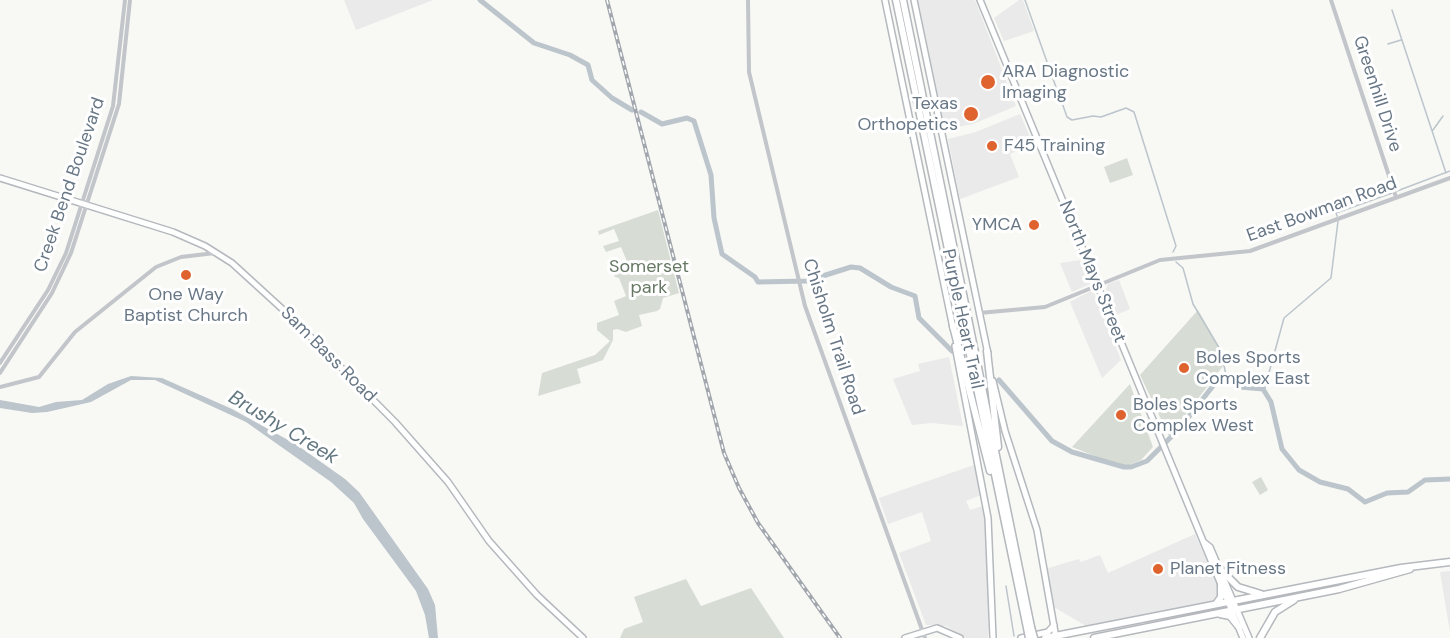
<!DOCTYPE html>
<html>
<head>
<meta charset="utf-8">
<style>
	body { margin:0 }
	canvas { display:block; background:#f8f8f5 }
</style>
</head>
<body>
<canvas width="1450" height="638"></canvas>
<script>
const g = document.querySelector('canvas').getContext('2d');
g.lineJoin = 'round';
function fill(path, color) {
  g.fillStyle = color;
  g.fill(path, 'evenodd');
}
function shape(rows) {
  const path = new Path2D();
  for (const r of rows) {
    path.moveTo(r[0], r[1]);
    for (let i = 2; i < r.length; i += 2) path.lineTo(r[i], r[i + 1]);
  }
  return path;
}
function strokePath(path, color, width, dash) {
  g.strokeStyle = color;
  g.lineWidth = width;
  g.lineCap = dash ? 'butt' : 'round';
  g.setLineDash(dash || []);
  g.stroke(path);
}
function label(font, color, halo, rows, align = 'center') {
  g.font = font + ' "DM Sans",sans-serif';
  g.lineWidth = 6;
  g.setLineDash([]);
  g.textBaseline = 'middle';
  g.strokeStyle = halo;
  g.fillStyle = color;
  for (const [text, x, y, turn = 0] of rows) {
    g.save();
    g.translate(x, y);
    g.rotate((+turn || 0) * Math.PI / 180);
    g.textAlign = isNaN(turn) ? turn : align;
    if (halo) g.strokeText(text, 0, 0);
    g.fillText(text, 0, 0);
    g.restore();
  }
}
fill(shape([
	[344,0,433,0,356,30],
	[918,0,975,0,1016,106,973,124,945,129],
	[1019,0,1023,0,1034,31,1004,41,994,18],
	[1020,114,1033,144,1010,154,1019,177,960,199,948,139,976,132],
	[1081,260,1090,284,1072,292,1060,263],
	[1119,280,1130,309,1116,315,1106,289,1108,284],
	[1093,290,1121,360,1102,378,1070,302],
	[949,357,963,426,931,423,912,425,893,379,920,371,918,364],
	[974,465,981,495,966,501,970,510,983,506,987,534,988,638,966,638,946,626,926,625,899,553,931,541,922,512,888,524,879,498],
	[1195,534,1220,591,1218,600,1086,626,1054,607,1045,569,1079,559,1081,562,1100,555,1108,573],
	[1450,571,1450,632,1440,572]
]), '#e9eae9');
fill(shape([
	[1127,158,1133,175,1110,183,1104,167],
	[658,210,679,293,663,298,660,309,657,311,639,315,642,326,626,332,617,329,613,330,613,340,603,360,577,369,581,383,538,396,542,373,595,355,610,341,597,330,597,323,619,315,614,301,626,296,619,278,615,277,612,270,628,264,621,247,606,252,603,246,619,241,614,229,599,235,598,231],
	[1198,310,1227,361,1169,436,1140,375],
	[1130,384,1153,447,1141,460,1127,466,1115,464,1072,447],
	[1261,477,1268,490,1260,495,1252,482],
	[686,579,701,606,751,588,784,638,620,638,624,629,643,622,634,597]
]), '#d7ddd5');
fill(shape([
	[131,376,162,378,232,409,297,445,345,479,359,492,428,589,435,605,438,638,429,638,425,615,416,591,363,519,354,503,331,482,246,422,155,380,131,380,91,402,47,412,32,413,0,408,0,400,39,407,56,402,82,400,108,384]
]), '#bcc5cb');
strokePath(shape([
	[1025,0,1057,90],
	[1392,10,1446,173],
	[1388,44,1401,40],
	[1060,97,1067,117,1072,120,1093,116,1101,117,1126,108,1134,112,1176,246,1173,252],
	[1433,130,1443,116],
	[1397,191,1450,171],
	[1337,216,1336,213,1392,193],
	[1176,262,1183,268,1193,304,1221,351,1227,380],
	[1264,391,1284,318,1331,278,1338,221],
	[1006,586,1014,636]
]), '#bcc5cb', 1.5);
strokePath(shape([
	[480,0,534,43,570,55,588,65,592,80,612,98,632,110],
	[641,112,662,124,687,118,694,121,711,175,714,218,722,254,755,277,758,282,807,281,851,267,860,268,891,287,915,296,919,318,952,351],
	[999,380,1052,441,1072,452,1124,467,1131,467,1147,461,1180,428,1220,377,1240,387,1263,389,1271,402,1282,449,1299,470,1320,482,1348,489,1365,502,1387,493,1408,492,1425,480,1450,479]
]), '#bcc5cb', 5);
const major = shape([
	[885,0,953,328],
	[914,0,988,354],
	[980,0,1243,638],
	[0,178,173,232,205,246,232,263,290,316,395,422,448,482,489,541,537,595,583,638],
	[955,346,988,518,993,638],
	[993,381,1005,431,1037,530,1056,638],
	[1205,543,1210,547,1249,638],
	[905,638,937,628,960,638],
	[1021,638,1048,632,1054,625]
]);
const highway = shape([
	[896,0,1027,628],
	[903,0,1031,627],
	[953,326,990,471],
	[987,351,998,447],
	[1221,570,1238,587,1261,594],
	[1216,604,1221,597,1221,583],
	[1220,614,1230,616,1239,627],
	[1045,638,1401,568,1450,562],
	[1094,638,1339,589,1410,569],
	[1260,638,1275,612,1294,600]
]);
strokePath(major, '#b5b9bd', 8);
strokePath(highway, '#b5b8bc', 9);
strokePath(shape([
	[748,0,749,72,805,306,925,638],
	[1331,0,1396,197],
	[979,313,1045,307,1160,260,1250,251,1450,178],
	[0,363,48,290,66,253,113,106,125,0],
	[0,373,52,293,71,253,119,104,130,0],
	[0,387,39,377,75,332,156,267,181,257,215,253]
]), '#c2c5c9', 4);
strokePath(major, '#fff', 5);
strokePath(highway, '#fff', 6);
const rail = shape([
	[607,0,724,453,739,488,758,523,840,638]
]);
strokePath(rail, '#a1a7ad', 4);
strokePath(rail, '#fff', 1.5, [4.5]);
const highwayBridge = shape([
	[1031,627,1034,638],
	[1027,628,1029,638]
]);
strokePath(highwayBridge, '#b5b8bc', 9, []);
strokePath(highwayBridge, '#fff', 6);
for (const [x, y, r, color] of [
	[988,82,8,"#df632f"],
	[971,114,8,"#df632f"],
	[992,146,6,"#df632f"],
	[1034,225,6,"#df632f"],
	[186,275,6,"#df632f"],
	[1184,368,6,"#df632f"],
	[1121,415,6,"#df632f"],
	[1158,569,6,"#df632f"]
]) {
  const dot = new Path2D();
  dot.arc(x, y, r, 0, 2 * Math.PI);
  g.fillStyle = color;
  g.fill(dot);
  strokePath(dot, '#fff', 2);
}
label('18px', '#687786', '#fff', [
	["ARA Diagnostic",1002,72],
	["Imaging",1002,93],
	["Texas",958,104,"right"],
	["Orthopetics",958,125,"right"],
	["F45 Training",1004,146],
	["YMCA",1022,225,"right"],
	["One Way",186,295,"center"],
	["Baptist Church",186,316,"center"],
	["Boles Sports",1196,358],
	["Complex East",1196,379],
	["Boles Sports",1133,405],
	["Complex West",1133,426],
	["Planet Fitness",1170,569]
], 'left');
label('18px', '#687786', '#fff', [
	["Greenhill Drive",1377,94,72],
	["Creek Bend Boulevard",70,185,-71],
	["East Bowman Road",1322,210,-20],
	["North Mays Street",1092,272,68],
	["Purple Heart Trail",962,319,78],
	["Chisholm Trail Road",833,337,72],
	["Sam Bass Road",328,355,45]
]);
label('18px', '#667863', '#fff', [
	["Somerset",649,267],
	["park",649,288]
]);
label('italic 20px', '#637781', '#fff', [
	["Brushy Creek",283,428,31]
]);
</script>
</body>
</html>
